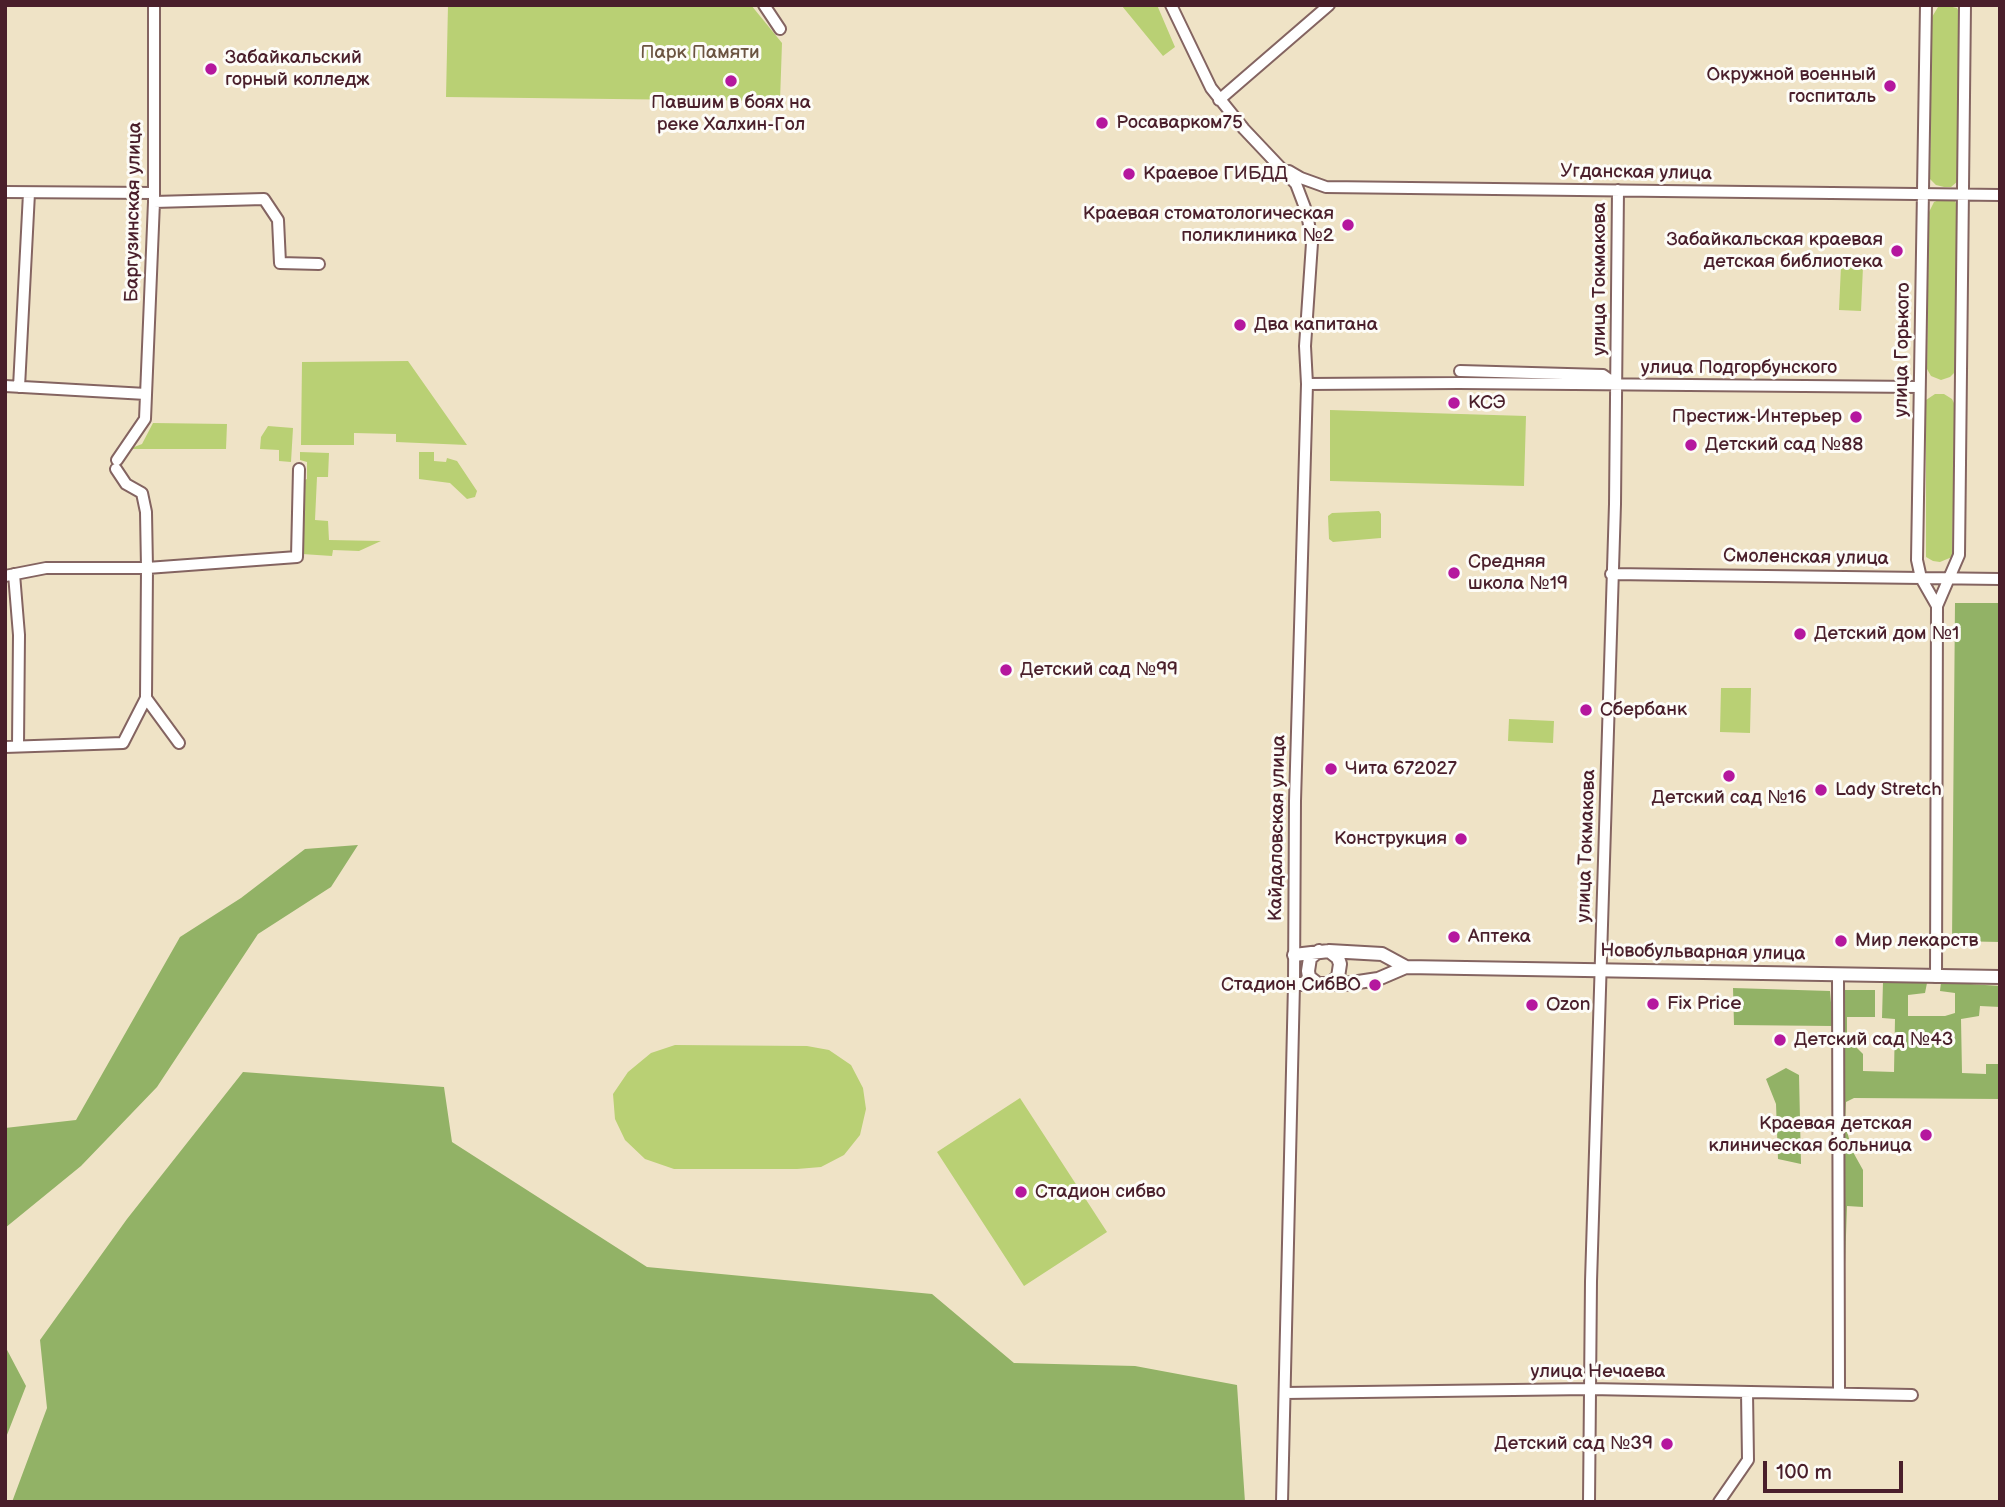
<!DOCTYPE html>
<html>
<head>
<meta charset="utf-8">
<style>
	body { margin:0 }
	#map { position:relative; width:2005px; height:1507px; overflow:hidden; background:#efe3c6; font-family:"Balsamiq Sans",sans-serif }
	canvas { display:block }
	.frame { position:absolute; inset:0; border:7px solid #4a1f2b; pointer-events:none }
	.scale { position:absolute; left:1763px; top:1461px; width:140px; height:32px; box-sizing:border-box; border:4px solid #4a1f2b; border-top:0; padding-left:9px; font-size:21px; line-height:24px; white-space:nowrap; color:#4a1f2b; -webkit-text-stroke:5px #fdfcf7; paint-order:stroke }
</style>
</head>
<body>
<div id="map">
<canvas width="2005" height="1507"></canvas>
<div class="frame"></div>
<div class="scale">100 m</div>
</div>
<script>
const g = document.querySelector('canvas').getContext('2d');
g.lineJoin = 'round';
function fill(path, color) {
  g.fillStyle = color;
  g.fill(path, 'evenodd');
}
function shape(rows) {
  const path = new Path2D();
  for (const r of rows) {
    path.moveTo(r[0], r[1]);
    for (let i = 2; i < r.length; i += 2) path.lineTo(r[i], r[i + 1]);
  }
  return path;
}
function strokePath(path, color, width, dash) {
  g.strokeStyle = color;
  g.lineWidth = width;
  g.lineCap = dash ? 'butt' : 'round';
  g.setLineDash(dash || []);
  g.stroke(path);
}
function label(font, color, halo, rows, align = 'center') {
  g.font = font + ' "Balsamiq Sans",sans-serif';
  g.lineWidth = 6;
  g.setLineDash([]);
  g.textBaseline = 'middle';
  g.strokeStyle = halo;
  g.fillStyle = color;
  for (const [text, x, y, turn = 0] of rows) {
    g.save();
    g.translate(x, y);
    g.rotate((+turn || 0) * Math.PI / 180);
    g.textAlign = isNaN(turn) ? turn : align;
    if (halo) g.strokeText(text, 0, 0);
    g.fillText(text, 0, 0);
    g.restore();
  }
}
fill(shape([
	[448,5,751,5,782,43,780,101,446,97],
	[1157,5,1175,47,1163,56,1122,6],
	[1948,6,1957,8,1962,17,1958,181,1951,187,1944,187,1936,185,1930,179,1932,17,1938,7],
	[1944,198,1955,201,1958,209,1956,371,1950,377,1941,380,1931,376,1927,369,1929,212,1934,202],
	[1841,266,1863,267,1861,311,1839,310],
	[408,361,467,445,396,442,396,434,354,433,354,445,301,445,302,362],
	[1935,394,1944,394,1952,399,1955,405,1952,557,1940,562,1933,561,1926,557,1926,400],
	[1330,410,1526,416,1524,486,1330,481],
	[153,423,227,424,226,449,129,449,142,444],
	[268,426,293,428,291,462,279,461,279,450,260,449,261,437],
	[300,452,329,453,328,477,317,477,315,520,328,521,329,540,381,541,359,551,333,550,332,556,302,554,303,481,307,479,307,462,300,460],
	[419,452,434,452,434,461,446,462,447,458,457,461,477,491,475,497,467,499,450,483,419,479],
	[1379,511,1381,514,1381,538,1333,542,1329,539,1328,516,1332,513],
	[1721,688,1751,688,1750,733,1720,732],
	[1509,719,1554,721,1553,743,1508,741],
	[675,1045,807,1046,829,1050,851,1065,863,1088,866,1109,860,1135,844,1155,821,1167,797,1169,674,1169,645,1159,625,1140,615,1119,613,1094,628,1072,651,1053],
	[1020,1098,1107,1232,1024,1286,937,1152]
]), '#b9d074');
fill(shape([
	[1955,603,2000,603,2000,942,1952,941],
	[358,845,331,887,258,934,157,1087,81,1166,5,1228,5,1128,76,1120,180,937,241,898,305,849],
	[1883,982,1927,983,1925,993,1908,995,1908,1016,1945,1016,1955,1013,1955,993,1940,991,1941,982,2000,986,2000,1007,1980,1006,1979,1016,1961,1019,1962,1073,1986,1074,1986,1064,2000,1064,2000,1099,1854,1098,1846,1102,1845,1125,1853,1152,1863,1170,1863,1207,1847,1206,1845,1264,1841,1264,1841,990,1875,990,1875,1017,1847,1017,1847,1038,1863,1054,1863,1071,1894,1072,1895,1019,1882,1018],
	[1733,988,1830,991,1833,1026,1734,1025],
	[1786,1068,1799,1075,1801,1164,1778,1159,1776,1104,1766,1079],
	[243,1072,444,1087,452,1142,647,1267,932,1294,1014,1363,1135,1366,1237,1385,1245,1502,12,1502,47,1408,40,1340,127,1219],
	[5,1346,26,1386,5,1440]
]), '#92b266');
const minor = shape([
	[764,5,780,29],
	[1171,5,1211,88,1244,129,1296,184,1307,213,1312,243,1305,346,1307,384,1295,801,1294,984,1282,1502],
	[1926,5,1917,560,1921,578,1937,606],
	[1219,100,1329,5],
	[1289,171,1301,178,1326,187,2000,195],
	[5,192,154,193],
	[154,202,264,199,278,220,280,263,319,264],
	[1460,371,1603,375,1617,385],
	[1307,384,1459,383,1919,387],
	[5,386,146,394],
	[19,387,29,193],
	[117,460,145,419,154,202,154,5],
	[116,469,126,484,142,493,146,512,147,568,297,557,299,469],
	[14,574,19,635,18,745],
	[1611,574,2000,579],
	[5,576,46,568,147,568,146,698,179,743],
	[5,747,123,743,146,698],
	[1838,975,1839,1392],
	[1936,977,1937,606,1959,555,1965,5],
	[1285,1393,1589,1389,1912,1395],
	[1589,1502,1591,1281,1615,504,1618,190],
	[1719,1502,1748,1460,1747,1392]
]);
const tertiary = shape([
	[1294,955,1329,951,1382,954,1406,967],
	[1294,984,1345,984,1378,979,1406,967,2000,977],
	[1318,984,1309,977,1308,971,1310,958,1319,951],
	[1329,984,1338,977,1340,964,1338,958,1329,951]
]);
strokePath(minor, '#846461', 14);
strokePath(tertiary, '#846461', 16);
strokePath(minor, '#fff', 10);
strokePath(tertiary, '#fff', 12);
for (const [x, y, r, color] of [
	[211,69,7,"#b5179e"],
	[731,81,7,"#b5179e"],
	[1890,86,7,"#b5179e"],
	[1102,123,7,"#b5179e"],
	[1129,174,7,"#b5179e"],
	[1348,225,7,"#b5179e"],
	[1897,251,7,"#b5179e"],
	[1240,325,7,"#b5179e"],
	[1454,403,7,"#b5179e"],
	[1856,417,7,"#b5179e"],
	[1691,445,7,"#b5179e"],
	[1454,573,7,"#b5179e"],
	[1800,634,7,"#b5179e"],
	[1006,670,7,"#b5179e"],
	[1586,710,7,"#b5179e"],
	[1331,769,7,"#b5179e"],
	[1729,776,7,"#b5179e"],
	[1821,790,7,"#b5179e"],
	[1461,839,7,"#b5179e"],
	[1454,937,7,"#b5179e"],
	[1841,941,7,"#b5179e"],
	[1375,985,7,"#b5179e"],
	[1653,1004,7,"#b5179e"],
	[1532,1005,7,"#b5179e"],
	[1780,1040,7,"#b5179e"],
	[1926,1135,7,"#b5179e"],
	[1021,1192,7,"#b5179e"],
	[1667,1444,7,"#b5179e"]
]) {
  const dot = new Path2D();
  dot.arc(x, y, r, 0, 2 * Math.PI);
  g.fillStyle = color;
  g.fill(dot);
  strokePath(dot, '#fdfcf7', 2.5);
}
label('19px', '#6b5441', '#fdfcf7', [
	["Парк Памяти",700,53]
]);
label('19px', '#4a1f2b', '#fdfcf7', [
	["Забайкальский",225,58],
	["горный колледж",225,80],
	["Окружной военный",1876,75,"right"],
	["госпиталь",1876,97,"right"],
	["Павшим в боях на",731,103,"center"],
	["реке Халхин-Гол",731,125,"center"],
	["Росаварком75",1116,123],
	["Краевое ГИБДД",1143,174],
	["Краевая стоматологическая",1334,214,"right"],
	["поликлиника №2",1334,236,"right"],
	["Забайкальская краевая",1883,240,"right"],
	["детская библиотека",1883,262,"right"],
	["Два капитана",1254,325],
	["КСЭ",1468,403],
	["Престиж-Интерьер",1842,417,"right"],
	["Детский сад №88",1705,445],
	["Средняя",1468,562],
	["школа №19",1468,584],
	["Детский дом №1",1814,634],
	["Детский сад №99",1020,670],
	["Сбербанк",1600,710],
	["Чита 672027",1345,769],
	["Lady Stretch",1835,790],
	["Детский сад №16",1729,798,"center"],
	["Конструкция",1447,839,"right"],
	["Аптека",1468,937],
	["Мир лекарств",1855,941],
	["Стадион СибВО",1361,985,"right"],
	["Fix Price",1667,1004],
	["Ozon",1546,1005],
	["Детский сад №43",1794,1040],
	["Краевая детская",1912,1124,"right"],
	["клиническая больница",1912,1146,"right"],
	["Стадион сибво",1035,1192],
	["Детский сад №39",1653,1444,"right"]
], 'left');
label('19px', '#4a1f2b', '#fdfcf7', [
	["Угданская улица",1636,173,1],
	["Баргузинская улица",134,212,-89],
	["улица Токмакова",1600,279,-90],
	["улица Горького",1903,350,-89],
	["улица Подгорбунского",1739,368],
	["Смоленская улица",1806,558,1],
	["Кайдаловская улица",1278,828,-89],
	["улица Токмакова",1587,846,-88],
	["Новобульварная улица",1703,953,1],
	["улица Нечаева",1598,1372]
]);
</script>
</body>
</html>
